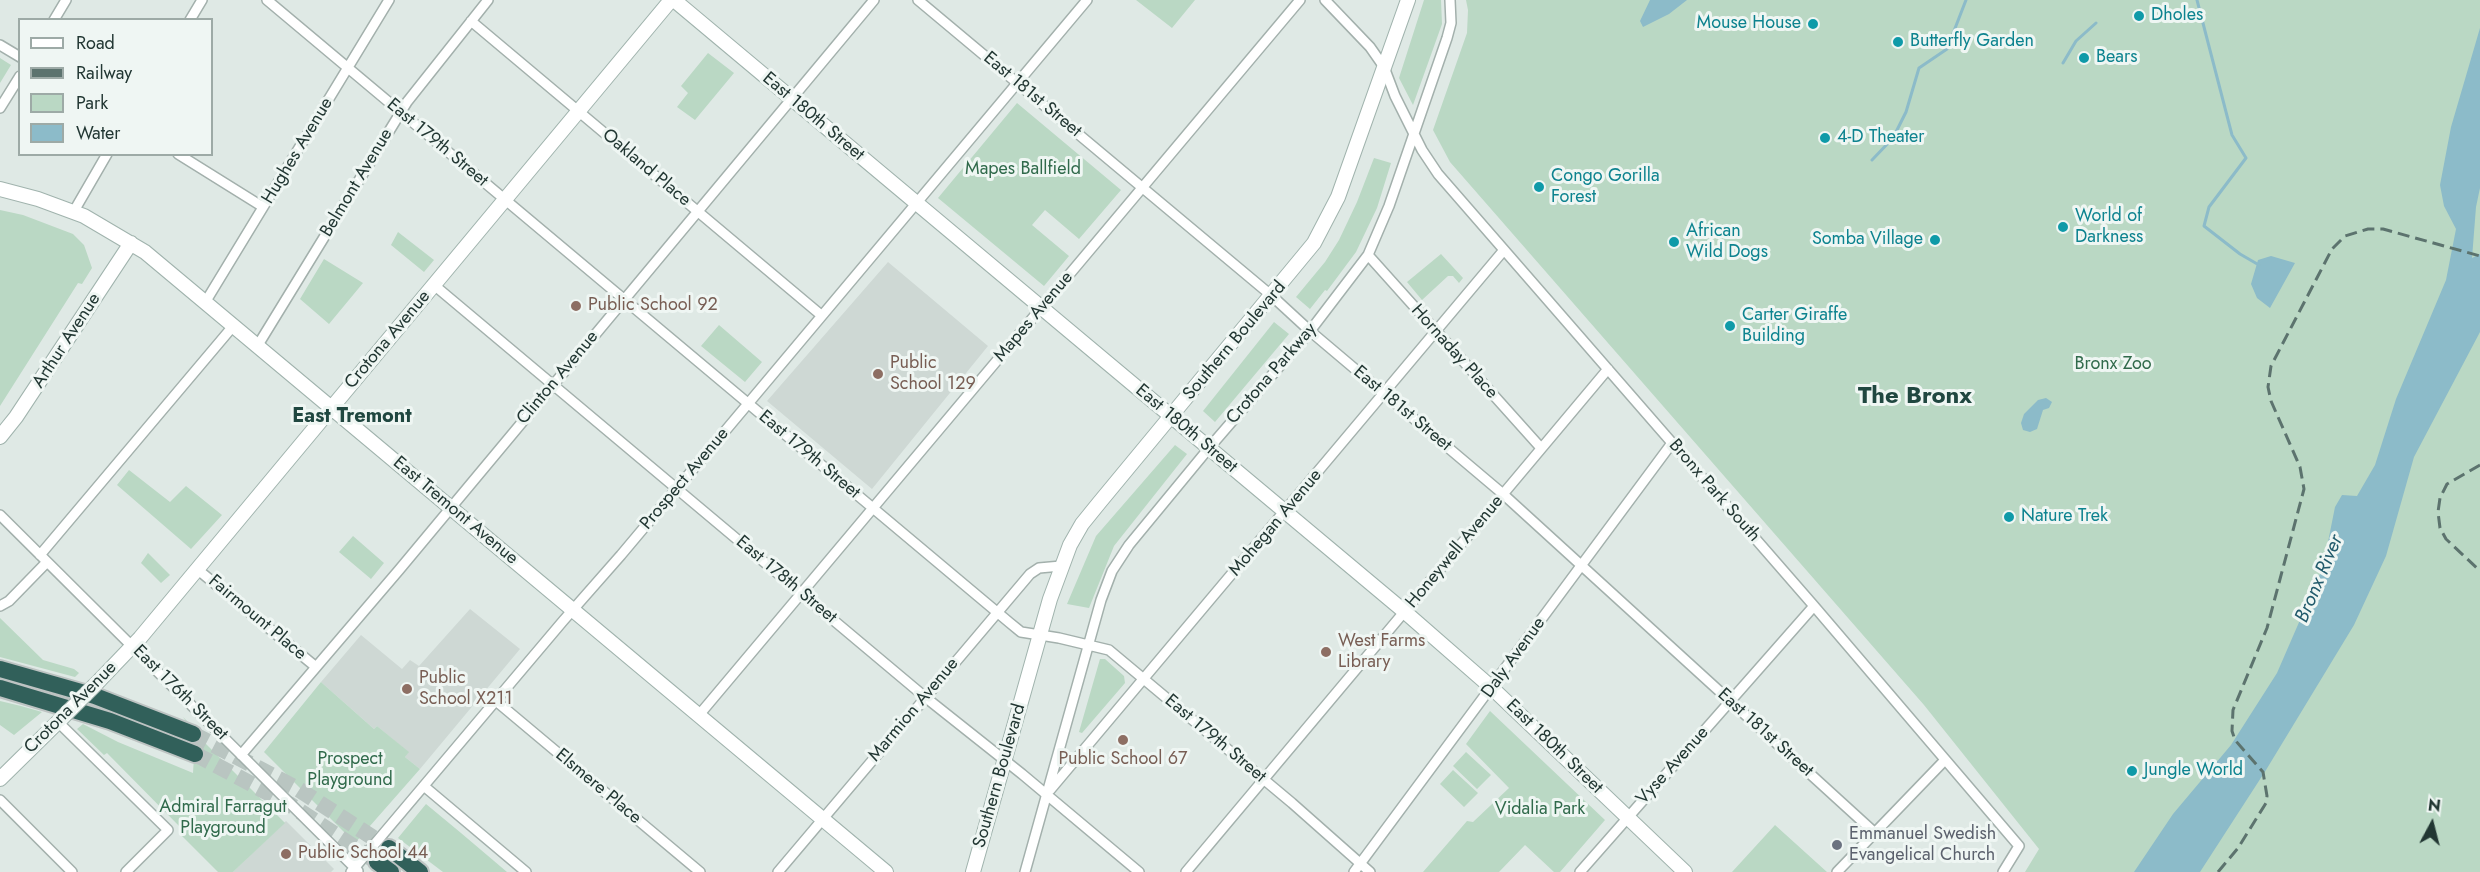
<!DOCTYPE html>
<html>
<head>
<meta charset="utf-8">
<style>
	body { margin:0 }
	#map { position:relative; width:2480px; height:872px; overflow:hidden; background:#dfe9e5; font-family:Jost,sans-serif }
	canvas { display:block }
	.legend { position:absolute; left:18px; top:18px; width:195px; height:138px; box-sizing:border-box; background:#eff6f3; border:2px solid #9daaa6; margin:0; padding:8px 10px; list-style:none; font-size:18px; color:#223733 }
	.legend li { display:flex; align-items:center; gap:12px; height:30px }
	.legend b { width:30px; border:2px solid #9daaa6 }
	.north { position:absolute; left:2402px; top:794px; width:60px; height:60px; -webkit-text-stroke:4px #eff6f3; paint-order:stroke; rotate:7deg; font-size:16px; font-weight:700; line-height:24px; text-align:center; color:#223733 }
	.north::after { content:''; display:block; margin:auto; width:21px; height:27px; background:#223733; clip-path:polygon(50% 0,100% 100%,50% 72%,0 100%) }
</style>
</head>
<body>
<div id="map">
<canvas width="2480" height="872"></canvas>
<ul class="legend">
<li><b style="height:8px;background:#fff"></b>Road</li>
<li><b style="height:8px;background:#5c736e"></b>Railway</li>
<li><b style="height:16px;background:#bad8c4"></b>Park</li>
<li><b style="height:16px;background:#8cbbc9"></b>Water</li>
</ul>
<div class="north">N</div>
</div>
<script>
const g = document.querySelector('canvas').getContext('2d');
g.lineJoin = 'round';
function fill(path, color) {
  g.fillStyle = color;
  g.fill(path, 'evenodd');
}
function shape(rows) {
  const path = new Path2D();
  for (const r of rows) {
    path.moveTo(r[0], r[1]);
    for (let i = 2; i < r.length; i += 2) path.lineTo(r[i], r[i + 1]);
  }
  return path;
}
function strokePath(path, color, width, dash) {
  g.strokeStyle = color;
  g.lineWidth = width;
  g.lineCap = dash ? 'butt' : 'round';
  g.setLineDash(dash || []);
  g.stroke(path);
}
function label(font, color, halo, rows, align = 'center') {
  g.font = font + ' Jost,sans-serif';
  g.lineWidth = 6;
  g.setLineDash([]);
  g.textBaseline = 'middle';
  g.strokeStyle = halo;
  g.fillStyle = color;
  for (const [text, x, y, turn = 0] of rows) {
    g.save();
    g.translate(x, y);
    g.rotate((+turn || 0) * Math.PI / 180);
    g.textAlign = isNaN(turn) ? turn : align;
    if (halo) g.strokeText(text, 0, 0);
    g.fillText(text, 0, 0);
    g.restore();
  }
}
fill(shape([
	[888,262,988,346,872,489,767,401],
	[470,609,520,649,420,769,405,757,408,752,377,726,374,729,321,682,361,635,402,669,410,660,419,666],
	[286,821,334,869,331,872,233,872]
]), '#ced8d4');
fill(shape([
	[1136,0,1195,0,1172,28],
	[1424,0,1441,0,1442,24,1413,105,1399,78],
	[1466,0,2480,0,2480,872,2025,872,2039,849,1924,705,1450,162,1433,130,1467,33,1468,10],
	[708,53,734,73,695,120,677,107,688,93,681,86],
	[0,58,11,65,0,83],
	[1017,103,1121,190,1079,239,1045,210,1032,225,1069,256,1044,286,938,198],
	[1374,158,1391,163,1377,208,1356,252,1327,291,1325,290,1310,309,1296,297,1325,262,1339,240,1357,202],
	[0,210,23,215,73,234,84,245,92,268,82,284,78,283,0,406],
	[398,232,434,260,424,272,391,245],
	[1441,254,1463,278,1459,283,1453,276,1448,276,1422,300,1407,282],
	[324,259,363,283,329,324,300,299],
	[1274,322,1289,334,1215,422,1203,411],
	[719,325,762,362,745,382,701,346],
	[1175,445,1187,454,1114,546,1089,608,1067,604,1096,536],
	[129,470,170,502,186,486,222,515,191,549,117,485],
	[353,536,384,563,371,579,339,552],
	[148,553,170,575,161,583,141,563],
	[0,618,43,660,74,669,79,673,75,677,0,657],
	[1100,659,1105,659,1124,676,1125,683,1082,733,1079,732],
	[321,682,374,729,377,726,409,752,405,757,420,769,355,843,264,752],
	[0,701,21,706,42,712,14,735,0,725],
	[1490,711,1605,820,1560,872,1554,872,1525,845,1499,872,1423,872,1467,821,1473,822,1509,788,1466,744],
	[183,717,206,740,205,743,285,823,233,872,218,872,181,835,182,829,107,753,104,755,77,729,83,724,118,742,193,773,195,740,191,729],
	[1466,752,1491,775,1477,789,1453,766],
	[1453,770,1478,793,1464,807,1440,784],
	[426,804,461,833,507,872,443,872,398,838],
	[1775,825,1827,872,1732,872]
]), '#bad8c4');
fill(shape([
	[1650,0,1687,0,1669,14,1643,27,1640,21],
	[2480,28,2480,188,2476,207,2472,258,2480,254,2480,332,2414,457,2386,556,2354,625,2266,770,2200,872,2134,872,2173,814,2231,745,2277,673,2323,567,2335,507,2342,495,2357,496,2375,465,2396,399,2446,280,2456,229,2444,206,2440,185,2451,127],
	[2271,256,2295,263,2270,308,2257,298,2251,284,2258,260],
	[2046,398,2052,402,2049,408,2043,410,2037,429,2030,432,2023,430,2021,423,2024,414,2038,400]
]), '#8cbbc9');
strokePath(shape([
	[2197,0,2232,135,2246,158,2209,207,2204,226,2240,254,2259,265],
	[2063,63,2076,41,2096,23],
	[1872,160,1893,138,1906,112,1919,68,1947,49,1966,0]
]), '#8cbbc9', 3);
strokePath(shape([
	[193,734,298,789,389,848],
	[195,754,289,804,377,862]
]), '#b9c5c1', 16, [16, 8]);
const street = shape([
	[267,0,1010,623,1021,632,1059,638,1109,650,1292,803,1370,872],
	[918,0,1272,296,1310,331,1503,494,1875,833],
	[1325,0,1370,47,1384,67,1395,96,1422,150,1438,174,1814,606,2019,846,2003,872],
	[54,20,66,0],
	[190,20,202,0],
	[471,21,821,315],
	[0,45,20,57],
	[0,108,20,76],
	[178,154,263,207],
	[74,211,107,154],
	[1368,255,1541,448],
	[434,285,925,697,1022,774,1139,872],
	[206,301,389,0],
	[258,345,407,102,488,0],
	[0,515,358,871],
	[40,555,234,325],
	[197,569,316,667],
	[0,606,9,601,47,562],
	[496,701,700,872],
	[699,715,1300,0],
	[58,722,168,830,126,872],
	[241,755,399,570,874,0],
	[425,787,526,872],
	[1050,790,1504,250],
	[0,800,72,872],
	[351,872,563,621,621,555,1087,0],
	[778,872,1030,574,1039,568,1061,566],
	[1025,872,1101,600,1112,571,1129,545,1209,448,1310,331,1368,255,1389,206,1447,38,1451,23,1450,0],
	[1186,872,1608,369],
	[1354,872,1672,443],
	[1580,872,1814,606],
	[1837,872,1944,761]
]);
const secondary = shape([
	[674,0,1405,612,1492,688,1685,872],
	[0,189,38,199,84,216,145,252,886,872],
	[0,437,16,417,131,243],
	[96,684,140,638,671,0],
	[0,779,62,718],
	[973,872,1050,599,1070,545,1082,524,1099,503,1314,243,1338,197,1408,0]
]);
const highway = shape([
	[0,669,95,696,193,734],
	[0,688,110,721,195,754],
	[389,848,420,872],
	[377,862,391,872]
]);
strokePath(street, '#a3b0ac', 12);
strokePath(secondary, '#a0b3ad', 16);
strokePath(highway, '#bdc3c2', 20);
strokePath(street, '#fff', 9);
strokePath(secondary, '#fff', 14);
strokePath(highway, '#31605a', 16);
strokePath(shape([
	[2480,465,2447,484,2440,498,2438,512,2440,528,2446,539,2480,571],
	[2218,872,2238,848,2266,803,2267,796,2263,772,2235,740,2232,731,2233,710,2267,628,2304,489,2300,467,2271,401,2268,387,2271,366,2332,249,2345,236,2368,229,2383,229,2480,256]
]), '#5c736e', 3, [12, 6]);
const secondaryBridge = shape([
	[62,718,96,684]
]);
strokePath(secondaryBridge, '#a0b3ad', 16, []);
strokePath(secondaryBridge, '#fff', 14);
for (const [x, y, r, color] of [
	[2139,16,6,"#0f9aa8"],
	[1813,24,6,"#0f9aa8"],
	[1898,42,6,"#0f9aa8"],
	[2084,58,6,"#0f9aa8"],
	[1825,138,6,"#0f9aa8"],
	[1539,187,6,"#0f9aa8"],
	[2063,227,6,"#0f9aa8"],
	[1935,240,6,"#0f9aa8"],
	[1674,242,6,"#0f9aa8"],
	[576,306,6,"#8d6e63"],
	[1730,326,6,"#0f9aa8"],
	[878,374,6,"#8d6e63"],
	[2009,517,6,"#0f9aa8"],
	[1326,652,6,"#8d6e63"],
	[407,689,6,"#8d6e63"],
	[1123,740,6,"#8d6e63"],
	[2132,771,6,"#0f9aa8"],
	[1837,845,6,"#6b7280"],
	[286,854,6,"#8d6e63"]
]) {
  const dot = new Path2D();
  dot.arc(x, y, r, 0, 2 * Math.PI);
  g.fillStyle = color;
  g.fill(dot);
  strokePath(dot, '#eff6f3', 2);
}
label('18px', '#0d838f', '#eff6f3', [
	["Dholes",2151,16],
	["Mouse House",1801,24,"right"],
	["Butterfly Garden",1910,42],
	["Bears",2096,58],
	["4-D Theater",1837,138],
	["Congo Gorilla",1551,177],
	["Forest",1551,198],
	["World of",2075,217],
	["Darkness",2075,238],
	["African",1686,232],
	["Wild Dogs",1686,253],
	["Somba Village",1923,240,"right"],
	["Carter Giraffe",1742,316],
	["Building",1742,337],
	["Nature Trek",2021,517],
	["Jungle World",2144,771]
], 'left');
label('18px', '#223733', '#eff6f3', [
	["East 181st Street",1032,95,40],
	["East 180th Street",813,117,40],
	["East 179th Street",437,143,40],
	["Hughes Avenue",298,151,-59],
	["Oakland Place",646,168,40],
	["Belmont Avenue",357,183,-59],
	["Mapes Avenue",1034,317,-50],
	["Crotona Avenue",388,340,-50],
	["Arthur Avenue",67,341,-57],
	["Southern Boulevard",1235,341,-50],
	["Hornaday Place",1454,352,48],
	["Crotona Parkway",1272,374,-49],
	["Clinton Avenue",558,378,-50],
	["East 181st Street",1402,409,40],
	["East 180th Street",1186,429,40],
	["East 179th Street",809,455,40],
	["Prospect Avenue",685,479,-50],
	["Bronx Park South",1714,491,49],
	["East Tremont Avenue",455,511,40],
	["Mohegan Avenue",1276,523,-50],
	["Honeywell Avenue",1455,552,-50],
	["East 178th Street",786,580,40],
	["Fairmount Place",257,618,40],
	["Daly Avenue",1514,658,-54],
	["East 176th Street",180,693,45],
	["Crotona Avenue",71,708,-45],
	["Marmion Avenue",914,710,-50],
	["East 181st Street",1765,733,42],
	["East 179th Street",1215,739,40],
	["East 180th Street",1554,747,44],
	["Vyse Avenue",1673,766,-48],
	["Southern Boulevard",1000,776,-74],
	["Elsmere Place",598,787,40]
]);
label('18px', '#306a4b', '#eff6f3', [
	["Mapes Ballfield",1023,170],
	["Bronx Zoo",2113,365],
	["Prospect",350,760],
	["Playground",350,781],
	["Admiral Farragut",223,808],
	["Playground",223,829],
	["Vidalia Park",1540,810]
]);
label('18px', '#785e54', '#eff6f3', [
	["Public School 92",588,306],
	["Public",890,364],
	["School 129",890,385],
	["West Farms",1338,642],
	["Library",1338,663],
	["Public",419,679],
	["School X211",419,700],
	["Public School 67",1123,760,"center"],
	["Public School 44",298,854]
], 'left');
label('18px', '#5b616d', '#eff6f3', [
	["Emmanuel Swedish",1849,835],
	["Evangelical Church",1849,856]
], 'left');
label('bold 20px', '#204740', '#eff6f3', [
	["East Tremont",352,417]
]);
label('italic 20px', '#225b6c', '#eff6f3', [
	["Bronx River",2320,579,-67]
]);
label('bold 24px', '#204740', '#eff6f3', [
	["The Bronx",1915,397]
]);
</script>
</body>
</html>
